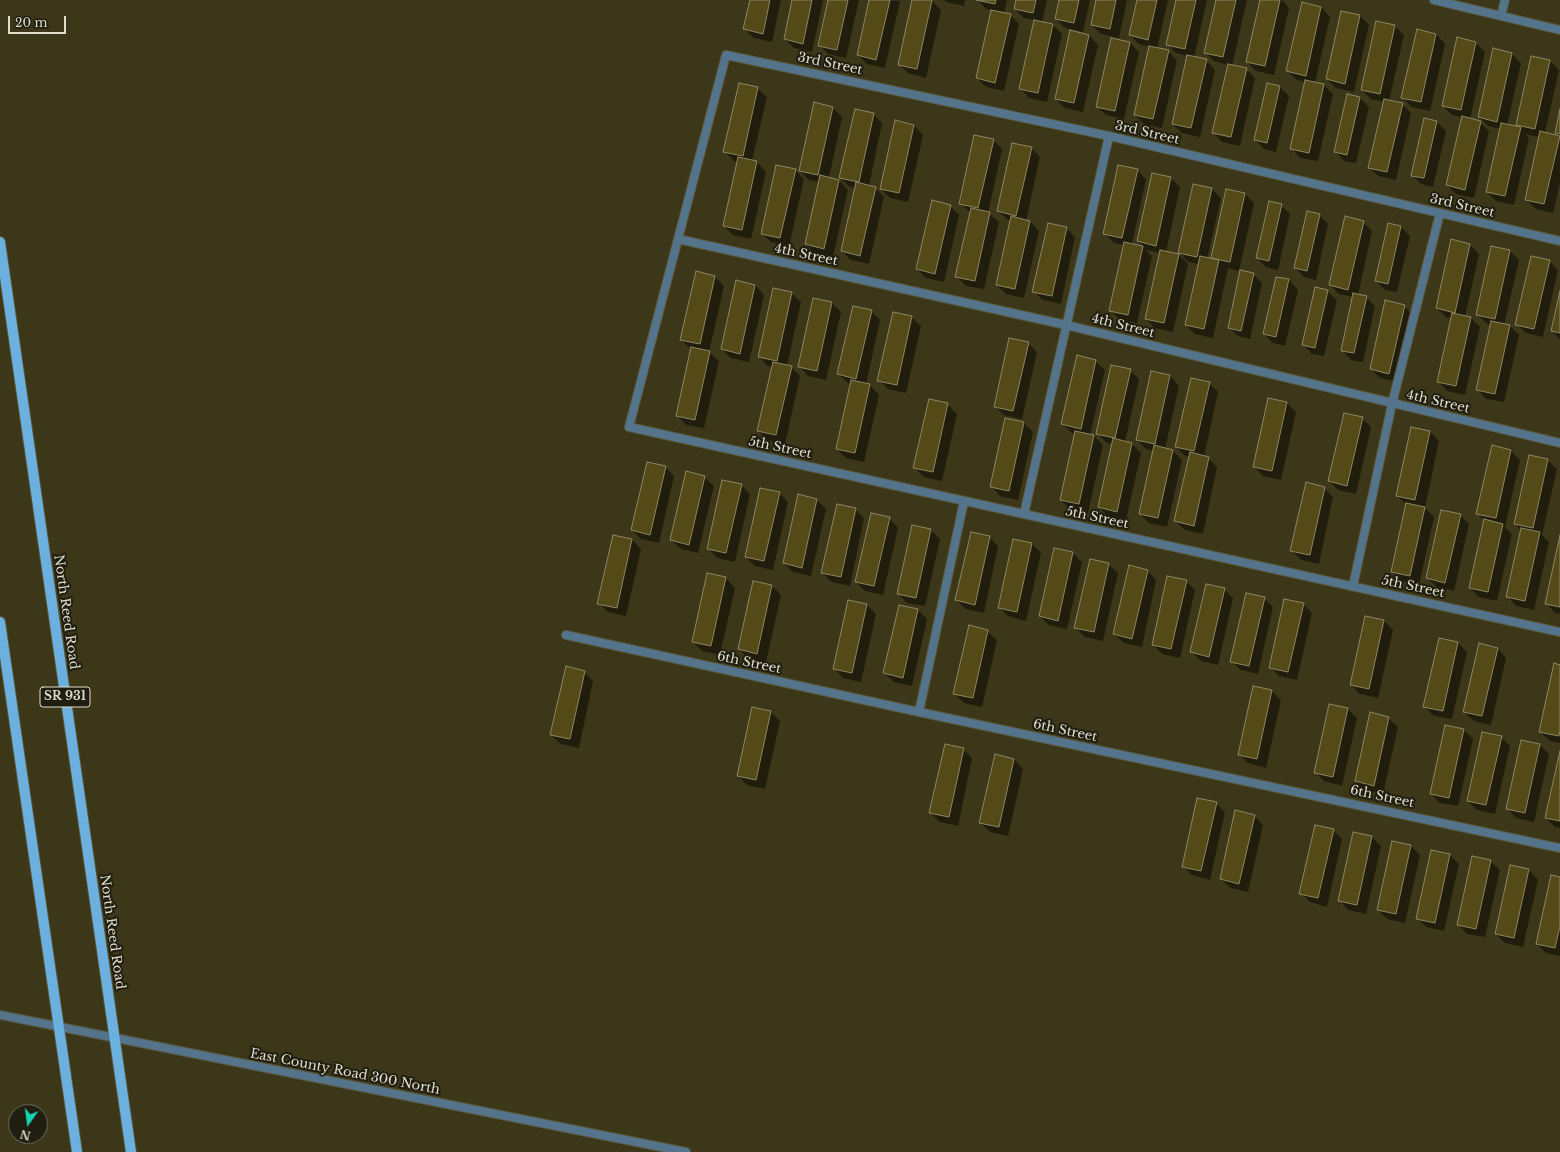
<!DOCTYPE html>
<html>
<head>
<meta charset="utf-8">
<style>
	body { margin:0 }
	#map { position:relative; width:1560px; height:1152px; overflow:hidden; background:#3c3718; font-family:"Libre Baskerville",serif }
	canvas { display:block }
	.north { position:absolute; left:8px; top:1104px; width:40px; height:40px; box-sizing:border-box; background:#201e11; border:1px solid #6c6a5b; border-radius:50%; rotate:194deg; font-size:11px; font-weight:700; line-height:16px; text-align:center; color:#dfddcb }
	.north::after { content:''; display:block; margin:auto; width:14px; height:18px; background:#14d5b3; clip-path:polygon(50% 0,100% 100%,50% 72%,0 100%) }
	.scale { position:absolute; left:8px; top:16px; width:58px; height:18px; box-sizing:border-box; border:2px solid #dfddcb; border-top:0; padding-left:5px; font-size:12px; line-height:14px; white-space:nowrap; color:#dfddcb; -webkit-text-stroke:3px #201e11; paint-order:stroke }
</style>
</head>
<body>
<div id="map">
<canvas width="1560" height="1152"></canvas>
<div class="north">N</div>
<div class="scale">20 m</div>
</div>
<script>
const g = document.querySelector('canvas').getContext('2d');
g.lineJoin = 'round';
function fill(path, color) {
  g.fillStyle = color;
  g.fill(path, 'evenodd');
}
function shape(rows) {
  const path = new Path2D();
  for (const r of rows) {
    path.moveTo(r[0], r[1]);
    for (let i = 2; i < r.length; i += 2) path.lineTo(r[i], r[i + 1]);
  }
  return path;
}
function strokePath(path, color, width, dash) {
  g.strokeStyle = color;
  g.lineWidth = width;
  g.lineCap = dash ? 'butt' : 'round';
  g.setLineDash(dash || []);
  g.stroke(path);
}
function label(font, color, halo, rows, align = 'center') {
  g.font = font + ' "Libre Baskerville",serif';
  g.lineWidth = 4;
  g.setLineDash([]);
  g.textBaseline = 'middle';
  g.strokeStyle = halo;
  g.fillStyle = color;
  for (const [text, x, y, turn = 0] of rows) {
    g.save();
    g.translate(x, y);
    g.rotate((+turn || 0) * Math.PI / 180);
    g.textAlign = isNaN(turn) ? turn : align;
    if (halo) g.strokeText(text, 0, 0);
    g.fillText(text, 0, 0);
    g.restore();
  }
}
fill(shape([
	[751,0,781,0,772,42,754,38,744,29],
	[793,0,823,0,812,52,794,48,785,39],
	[829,0,859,0,846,58,828,54,819,45],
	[871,0,900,1,885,68,867,64,858,55],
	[913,0,932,1,941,10,926,78,908,73,899,64],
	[944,0,965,0,964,6,946,2],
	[978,0,1007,0,1004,14,1010,15,1019,24,1004,91,986,87,977,78,992,10,986,9],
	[1017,0,1047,0,1042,23,1053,25,1062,34,1047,102,1029,98,1020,88,1035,20,1024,18,1015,9],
	[1060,0,1090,0,1083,32,1065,28,1056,19],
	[1097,0,1127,0,1119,38,1101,34,1092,25],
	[1138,0,1168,0,1157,49,1168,51,1177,60,1162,128,1144,124,1135,115,1150,47,1139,44,1130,35],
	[1177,0,1207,0,1194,58,1206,60,1215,70,1200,137,1182,133,1173,124,1188,56,1176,53,1167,44],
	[1217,0,1247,0,1232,66,1246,69,1255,78,1240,146,1222,142,1213,132,1228,65,1214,61,1205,52],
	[1261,0,1282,0,1289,8,1274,75,1256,71,1247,62],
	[1321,7,1330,17,1315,83,1324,85,1333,94,1318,161,1300,158,1291,148,1306,82,1297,80,1287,71],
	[1360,16,1369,25,1354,92,1336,88,1327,79],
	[1395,26,1404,35,1389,101,1402,104,1411,113,1396,180,1378,176,1369,167,1384,102,1371,99,1362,90],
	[1436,34,1445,44,1430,111,1412,107,1403,98],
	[1089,35,1098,45,1083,112,1065,108,1056,99],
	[1475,42,1485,52,1470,119,1480,122,1489,131,1474,198,1456,194,1447,185,1462,117,1452,115,1443,106],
	[1130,43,1139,52,1124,119,1106,115,1097,106],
	[1494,50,1512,54,1521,63,1507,126,1521,129,1517,125,1550,61,1559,70,1545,133,1560,137,1556,133,1560,113,1560,183,1553,213,1536,209,1526,200,1540,137,1525,134,1529,138,1514,205,1496,201,1487,192,1501,129,1488,126,1479,117],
	[1280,87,1289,96,1276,152,1264,149,1255,140],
	[757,88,767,97,752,161,757,162,766,172,751,239,733,235,724,226,738,162,734,161,724,151],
	[1360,98,1369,107,1356,163,1344,161,1335,151],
	[815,103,833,108,842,117,829,178,839,180,848,190,833,257,815,253,806,244,820,182,809,180,800,171],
	[873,114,882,123,869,186,875,188,884,197,869,264,851,260,842,251,856,188,850,187,840,178],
	[1437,122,1446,131,1433,187,1421,184,1412,175],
	[914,126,923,135,908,202,890,198,881,189],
	[993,140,1002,149,988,213,999,222,984,289,966,286,956,276,971,213,960,203],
	[1031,148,1040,157,1026,221,1030,221,1039,231,1024,298,1006,294,997,285,1011,221,1008,220,998,211],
	[795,170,804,179,789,247,771,242,762,233],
	[1137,170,1146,179,1132,244,1144,247,1138,241,1153,174,1171,178,1180,187,1166,252,1179,255,1188,264,1173,332,1155,328,1146,319,1160,253,1146,250,1152,256,1137,323,1119,319,1110,310,1124,245,1114,243,1104,233],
	[1212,189,1221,198,1207,259,1211,260,1227,190,1245,194,1254,203,1239,271,1228,268,1213,338,1195,334,1186,325,1199,264,1188,262,1179,252],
	[1281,205,1290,214,1278,270,1266,267,1257,258],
	[950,206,959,215,944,282,926,278,917,269],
	[1319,215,1328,224,1316,280,1304,277,1295,268],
	[1363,222,1372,231,1358,295,1366,297,1375,306,1363,362,1351,360,1342,350,1353,297,1339,294,1330,285],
	[1401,227,1410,236,1397,292,1385,290,1376,281],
	[1066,228,1075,237,1061,304,1043,300,1033,291],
	[1470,245,1479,254,1465,317,1471,318,1480,327,1465,395,1447,391,1438,381,1452,318,1446,317,1437,308],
	[1510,251,1519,260,1504,325,1510,326,1519,335,1504,402,1486,399,1477,389,1491,325,1486,323,1477,314],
	[1549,261,1558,270,1543,337,1526,333,1516,324],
	[1253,274,1262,283,1250,339,1238,336,1229,327],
	[714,276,724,286,709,352,719,361,704,428,686,425,677,415,691,349,681,340],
	[1277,278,1289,280,1298,290,1285,346,1273,343,1264,334],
	[755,285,764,295,749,362,731,358,722,349],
	[1327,291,1337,300,1324,356,1312,354,1303,344],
	[791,293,801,302,787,366,791,367,800,376,785,444,767,440,758,431,772,367,768,366,759,357],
	[1560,296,1560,339,1552,331],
	[814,299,832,303,841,312,826,380,808,376,799,366],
	[1404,306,1413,315,1398,382,1380,378,1371,369],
	[871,311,880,320,866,385,870,385,879,395,864,462,846,458,837,449,851,384,848,383,838,374],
	[911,317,921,326,906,393,888,389,879,380],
	[1028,343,1037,352,1022,419,1004,415,995,406],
	[1095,361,1105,370,1090,435,1094,436,1103,445,1088,513,1070,509,1061,500,1076,434,1072,433,1062,424],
	[1130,370,1139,379,1125,442,1132,444,1141,453,1126,520,1108,516,1099,507,1113,444,1107,443,1097,433],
	[1170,376,1179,386,1165,449,1173,451,1182,460,1167,527,1149,523,1140,514,1154,451,1146,449,1137,440],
	[1209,383,1218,392,1204,457,1208,458,1217,467,1203,534,1185,530,1175,521,1190,457,1185,456,1176,447],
	[1287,403,1296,412,1281,480,1263,476,1254,467],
	[947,404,957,414,942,481,924,477,915,468],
	[1362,418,1371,427,1356,494,1338,490,1329,481],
	[1006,419,1024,423,1033,432,1018,500,1000,496,991,486],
	[1412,428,1430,432,1439,441,1425,508,1434,517,1419,585,1401,581,1392,572,1407,505,1397,496],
	[1511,451,1520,460,1505,527,1512,534,1497,601,1479,597,1470,588,1485,521,1478,514],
	[1547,460,1557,469,1542,535,1549,542,1534,610,1516,606,1507,596,1521,530,1515,524],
	[665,467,674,476,659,543,641,539,632,530],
	[704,477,714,486,698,553,681,549,671,540],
	[741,485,750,494,735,562,717,558,708,548],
	[1324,488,1333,497,1319,564,1301,560,1292,551],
	[779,493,788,502,773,570,755,566,746,557],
	[817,500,826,509,811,576,793,572,784,563],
	[855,509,864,518,850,586,832,582,822,573],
	[1460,515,1469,524,1454,591,1437,587,1427,578],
	[889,518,898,528,883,595,865,591,856,582],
	[931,530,940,539,925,606,907,603,898,593],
	[989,537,998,546,984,613,966,609,956,600],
	[1560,539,1560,614,1555,613,1546,603],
	[632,540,641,549,626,616,608,612,599,603],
	[1032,544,1041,553,1026,621,1008,616,999,607],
	[1073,553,1082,562,1067,629,1049,625,1040,616],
	[1108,564,1118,573,1103,641,1085,637,1075,627],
	[1147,570,1156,580,1142,647,1124,643,1114,634],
	[726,578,735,588,720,655,702,651,693,642],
	[1186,581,1195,590,1180,658,1162,654,1153,644],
	[772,586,781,595,766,662,748,658,739,649],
	[1224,589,1233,598,1218,665,1201,661,1192,652],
	[1264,598,1273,607,1258,674,1241,670,1231,661],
	[1303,604,1312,613,1297,680,1279,676,1270,667],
	[867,605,876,614,861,682,843,678,834,668],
	[918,610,927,619,912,686,894,682,884,673],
	[1384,621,1393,630,1378,698,1360,694,1351,685],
	[987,631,997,640,982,707,964,703,955,694],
	[1458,643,1467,652,1452,719,1434,716,1424,706],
	[1497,648,1506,658,1491,725,1474,721,1464,712],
	[1560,666,1560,743,1550,741,1540,732],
	[584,672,593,681,579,748,561,744,551,735],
	[1272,691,1281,700,1266,768,1248,763,1239,754],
	[1348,709,1357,718,1342,786,1324,781,1315,772],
	[771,712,780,721,765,789,747,785,738,776],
	[1388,718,1398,727,1383,794,1365,790,1356,781],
	[1446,726,1464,730,1473,739,1458,806,1440,803,1431,794],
	[1501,737,1510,746,1495,814,1477,810,1468,801],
	[1522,741,1540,745,1549,754,1534,822,1516,818,1507,808],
	[963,749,972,758,958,826,940,822,930,813],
	[1560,756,1560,828,1555,827,1546,818],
	[1014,759,1023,769,1008,836,990,832,981,823],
	[1216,803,1225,812,1210,880,1192,875,1183,866],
	[1254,816,1263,825,1248,892,1231,888,1221,879],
	[1333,830,1342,839,1327,907,1310,902,1301,893],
	[1372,837,1381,846,1366,914,1348,910,1339,900],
	[1393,842,1411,846,1420,855,1405,923,1387,919,1378,910],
	[1432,851,1450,855,1459,864,1444,931,1426,927,1417,918],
	[1490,861,1500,870,1485,937,1467,934,1458,924],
	[1511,866,1529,870,1538,880,1523,947,1505,943,1496,934],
	[1560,878,1560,956,1546,953,1537,944]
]), '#0007');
const building = shape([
	[750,0,770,0,763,34,743,29,750,0],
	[792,0,812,0,803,44,784,39,792,0],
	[828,0,848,0,837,50,818,46,828,0],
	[869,0,890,0,876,60,857,55,869,0],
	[912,0,932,0,917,69,898,65,912,0],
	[976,0,996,0,995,4,976,0],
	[1016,0,1036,0,1033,13,1014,9,1016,0],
	[1059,0,1079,0,1074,23,1055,19,1059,0],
	[1096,0,1116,0,1110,29,1091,25,1096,0],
	[1137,0,1157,0,1148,40,1129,35,1137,0],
	[1176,0,1196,0,1185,49,1166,45,1176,0],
	[1216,0,1236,0,1223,57,1204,53,1216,0],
	[1260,0,1280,0,1265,66,1246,62,1260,0],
	[1302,2,1321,7,1306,76,1286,71,1302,2],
	[991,10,1011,14,995,83,976,78,991,10],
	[1341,11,1360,15,1345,84,1326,79,1341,11],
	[1034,20,1053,24,1038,93,1019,89,1034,20],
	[1376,21,1395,25,1380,94,1361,90,1376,21],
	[1417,29,1436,34,1421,102,1401,98,1417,29],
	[1070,30,1089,35,1074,103,1055,99,1070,30],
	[1457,37,1476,42,1461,110,1442,106,1457,37],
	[1111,38,1130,42,1115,111,1096,107,1111,38],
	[1149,46,1169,50,1153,119,1134,115,1149,46],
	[1493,48,1512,53,1497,122,1478,117,1493,48],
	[1187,55,1207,59,1191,128,1172,124,1187,55],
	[1531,56,1550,60,1535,129,1516,125,1531,56],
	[1228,64,1247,68,1231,137,1212,133,1228,64],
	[1305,80,1324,84,1309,153,1290,149,1305,80],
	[739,83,758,87,743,156,723,152,739,83],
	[1267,83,1280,86,1267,143,1254,140,1267,83],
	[1347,94,1360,97,1347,155,1334,152,1347,94],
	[1384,99,1403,103,1387,172,1368,168,1384,99],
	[814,102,833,107,818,175,799,171,814,102],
	[855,109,874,113,859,182,839,178,855,109],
	[1560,109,1560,134,1555,133,1560,109],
	[1462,116,1481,121,1465,190,1446,185,1462,116],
	[1424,118,1437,121,1424,178,1411,176,1424,118],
	[895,120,914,125,899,193,880,189,895,120],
	[1501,123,1521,127,1505,196,1486,192,1501,123],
	[1540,131,1560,136,1544,204,1525,200,1540,131],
	[974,135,994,139,978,208,959,204,974,135],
	[1012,143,1032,147,1016,216,997,211,1012,143],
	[738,157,757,161,742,230,723,226,738,157],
	[776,165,796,169,780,238,761,234,776,165],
	[1118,165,1138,169,1122,238,1103,234,1118,165],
	[1152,173,1171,177,1156,246,1137,241,1152,173],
	[820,175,839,180,824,249,805,244,820,175],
	[856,182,876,187,860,256,841,251,856,182],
	[1193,184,1212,188,1197,257,1178,253,1193,184],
	[1226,189,1245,193,1230,262,1211,258,1226,189],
	[932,200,951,205,935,274,916,269,932,200],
	[1269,201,1282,204,1269,261,1256,258,1269,201],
	[971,208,990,212,975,281,955,277,971,208],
	[1307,211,1320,214,1307,271,1294,268,1307,211],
	[1011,216,1030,221,1015,289,996,285,1011,216],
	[1345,216,1364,221,1348,290,1329,285,1345,216],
	[1048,223,1067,227,1052,296,1032,292,1048,223],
	[1388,223,1401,226,1388,284,1375,281,1388,223],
	[1451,239,1470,244,1455,313,1436,308,1451,239],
	[1124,242,1143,246,1128,315,1109,311,1124,242],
	[1491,246,1510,250,1495,319,1476,315,1491,246],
	[1160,250,1179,254,1164,323,1145,319,1160,250],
	[1200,256,1219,260,1204,329,1185,325,1200,256],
	[1531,256,1550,260,1534,329,1515,325,1531,256],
	[1240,270,1254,273,1241,331,1228,328,1240,270],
	[696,271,715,276,700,344,680,340,696,271],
	[1276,277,1289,279,1276,337,1263,334,1276,277],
	[736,280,755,285,740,354,721,349,736,280],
	[1315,287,1328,290,1315,348,1302,345,1315,287],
	[773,288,792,292,777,361,758,357,773,288],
	[1560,291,1560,333,1551,331,1560,291],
	[1353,293,1367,296,1354,353,1341,351,1353,293],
	[813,298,832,302,817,371,798,367,813,298],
	[1385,300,1405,305,1389,374,1370,369,1385,300],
	[853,306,872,310,856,379,837,374,853,306],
	[893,312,912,316,897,385,877,381,893,312],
	[1452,313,1471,317,1456,386,1437,382,1452,313],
	[1491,321,1510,325,1495,394,1476,390,1491,321],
	[1009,338,1029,342,1013,411,994,407,1009,338],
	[691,347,710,351,695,420,676,416,691,347],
	[1077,355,1096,360,1081,429,1061,424,1077,355],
	[773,362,792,366,776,435,757,431,773,362],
	[1111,365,1131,369,1115,438,1096,434,1111,365],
	[1151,371,1170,375,1155,444,1136,440,1151,371],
	[1191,378,1210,382,1194,451,1175,447,1191,378],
	[851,380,870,384,855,453,836,449,851,380],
	[1268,398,1287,402,1272,471,1253,467,1268,398],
	[929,399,948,403,933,472,913,468,929,399],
	[1344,413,1363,417,1347,486,1328,481,1344,413],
	[1005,418,1024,422,1009,491,990,487,1005,418],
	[1411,427,1430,431,1415,500,1396,496,1411,427],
	[1075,431,1094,435,1079,504,1060,500,1075,431],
	[1113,438,1132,443,1117,512,1098,507,1113,438],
	[1154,445,1173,450,1158,518,1139,514,1154,445],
	[1492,445,1511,450,1496,518,1476,514,1492,445],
	[1190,452,1209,457,1194,526,1174,521,1190,452],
	[1529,455,1548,459,1533,528,1514,524,1529,455],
	[647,462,666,466,650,535,631,530,647,462],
	[686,471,705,476,689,545,670,540,686,471],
	[722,480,742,484,726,553,707,549,722,480],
	[1306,482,1325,487,1310,555,1290,551,1306,482],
	[760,488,780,492,764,561,745,557,760,488],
	[798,494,817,499,802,568,783,563,798,494],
	[1406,503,1425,507,1410,576,1391,572,1406,503],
	[837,504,856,508,841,577,821,573,837,504],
	[1441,510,1461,514,1445,583,1426,578,1441,510],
	[871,513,890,517,874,586,855,582,871,513],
	[1484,519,1503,524,1488,592,1469,588,1484,519],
	[912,525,931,529,916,598,897,594,912,525],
	[1521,528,1540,532,1525,601,1506,597,1521,528],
	[971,532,990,536,975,605,955,600,971,532],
	[613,535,632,539,617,608,597,604,613,535],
	[1560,535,1560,607,1545,604,1560,535],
	[1013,539,1032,543,1017,612,998,608,1013,539],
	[1054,548,1073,552,1058,621,1039,616,1054,548],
	[1090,559,1109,563,1094,632,1074,628,1090,559],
	[1129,565,1148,570,1132,639,1113,634,1129,565],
	[707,573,726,577,711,646,692,642,707,573],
	[1167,576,1187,580,1171,649,1152,645,1167,576],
	[753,581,772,585,757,654,738,649,753,581],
	[1206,584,1225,588,1209,657,1190,652,1206,584],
	[1246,593,1265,597,1249,666,1230,662,1246,593],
	[1284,599,1304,603,1288,672,1269,668,1284,599],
	[848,600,867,604,852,673,833,669,848,600],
	[899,605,918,609,903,678,883,673,899,605],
	[1365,616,1384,620,1369,689,1350,685,1365,616],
	[969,625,988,630,973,698,953,694,969,625],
	[1439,638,1458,642,1443,711,1423,707,1439,638],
	[1479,643,1498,648,1482,716,1463,712,1479,643],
	[1554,663,1560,665,1560,730,1559,736,1539,732,1554,663],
	[566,666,585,671,570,739,550,735,566,666],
	[1253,686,1272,690,1257,759,1238,755,1253,686],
	[1329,704,1348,708,1333,777,1314,773,1329,704],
	[752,707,771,711,756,780,737,776,752,707],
	[1370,712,1389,717,1374,786,1355,781,1370,712],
	[1445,725,1464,729,1449,798,1430,794,1445,725],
	[1482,732,1502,736,1486,805,1467,801,1482,732],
	[1521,740,1540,744,1525,813,1506,809,1521,740],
	[945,744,964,748,949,817,929,813,945,744],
	[1560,751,1560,821,1545,818,1560,751],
	[995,754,1014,759,999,827,979,823,995,754],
	[1197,798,1217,802,1201,871,1182,867,1197,798],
	[1235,810,1255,815,1239,884,1220,879,1235,810],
	[1315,825,1334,829,1318,898,1299,894,1315,825],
	[1353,832,1372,836,1357,905,1338,901,1353,832],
	[1392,841,1411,845,1396,914,1377,910,1392,841],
	[1431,850,1450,854,1435,923,1416,919,1431,850],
	[1472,856,1491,860,1476,929,1457,925,1472,856],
	[1510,865,1529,869,1514,938,1495,934,1510,865],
	[1551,875,1560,877,1560,926,1555,948,1536,944,1551,875]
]);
fill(building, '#534a18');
strokePath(building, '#8c8665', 1);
const lane = shape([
	[1434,0,1560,30],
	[1501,16,1505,0],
	[678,239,1066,325,1560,443],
	[1560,241,1109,136,726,55,629,427,1560,632],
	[1024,514,1109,136],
	[1353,586,1392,404,1440,213],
	[566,635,919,712,1560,848],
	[919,712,964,501]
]);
const street = shape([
	[0,1015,686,1152]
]);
const primary = shape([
	[0,242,131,1152],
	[0,622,77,1152]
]);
strokePath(lane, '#595538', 10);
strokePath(street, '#595538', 10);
strokePath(primary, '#595538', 12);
strokePath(lane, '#54748b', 8);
strokePath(street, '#54748b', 8);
strokePath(primary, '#6bb0df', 10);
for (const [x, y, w] of [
	[65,697,50]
]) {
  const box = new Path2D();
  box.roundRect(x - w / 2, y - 10, w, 20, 3);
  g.fillStyle = '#201e11';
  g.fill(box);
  strokePath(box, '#dfddcb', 1);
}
label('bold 12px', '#dfddcb', null, [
	["SR 931",65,697]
]);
label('13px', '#dfddcb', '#201e11', [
	["3rd Street",830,64,12],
	["3rd Street",1147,133,13],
	["3rd Street",1462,206,13],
	["4th Street",806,255,12],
	["4th Street",1123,326,14],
	["4th Street",1438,402,13],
	["5th Street",780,448,12],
	["5th Street",1097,518,12],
	["5th Street",1413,587,12],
	["North Reed Road",66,612,82],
	["6th Street",749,663,12],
	["6th Street",1065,731,12],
	["6th Street",1382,797,12],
	["North Reed Road",112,932,82],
	["East County Road 300 North",345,1072,11]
]);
</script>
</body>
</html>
